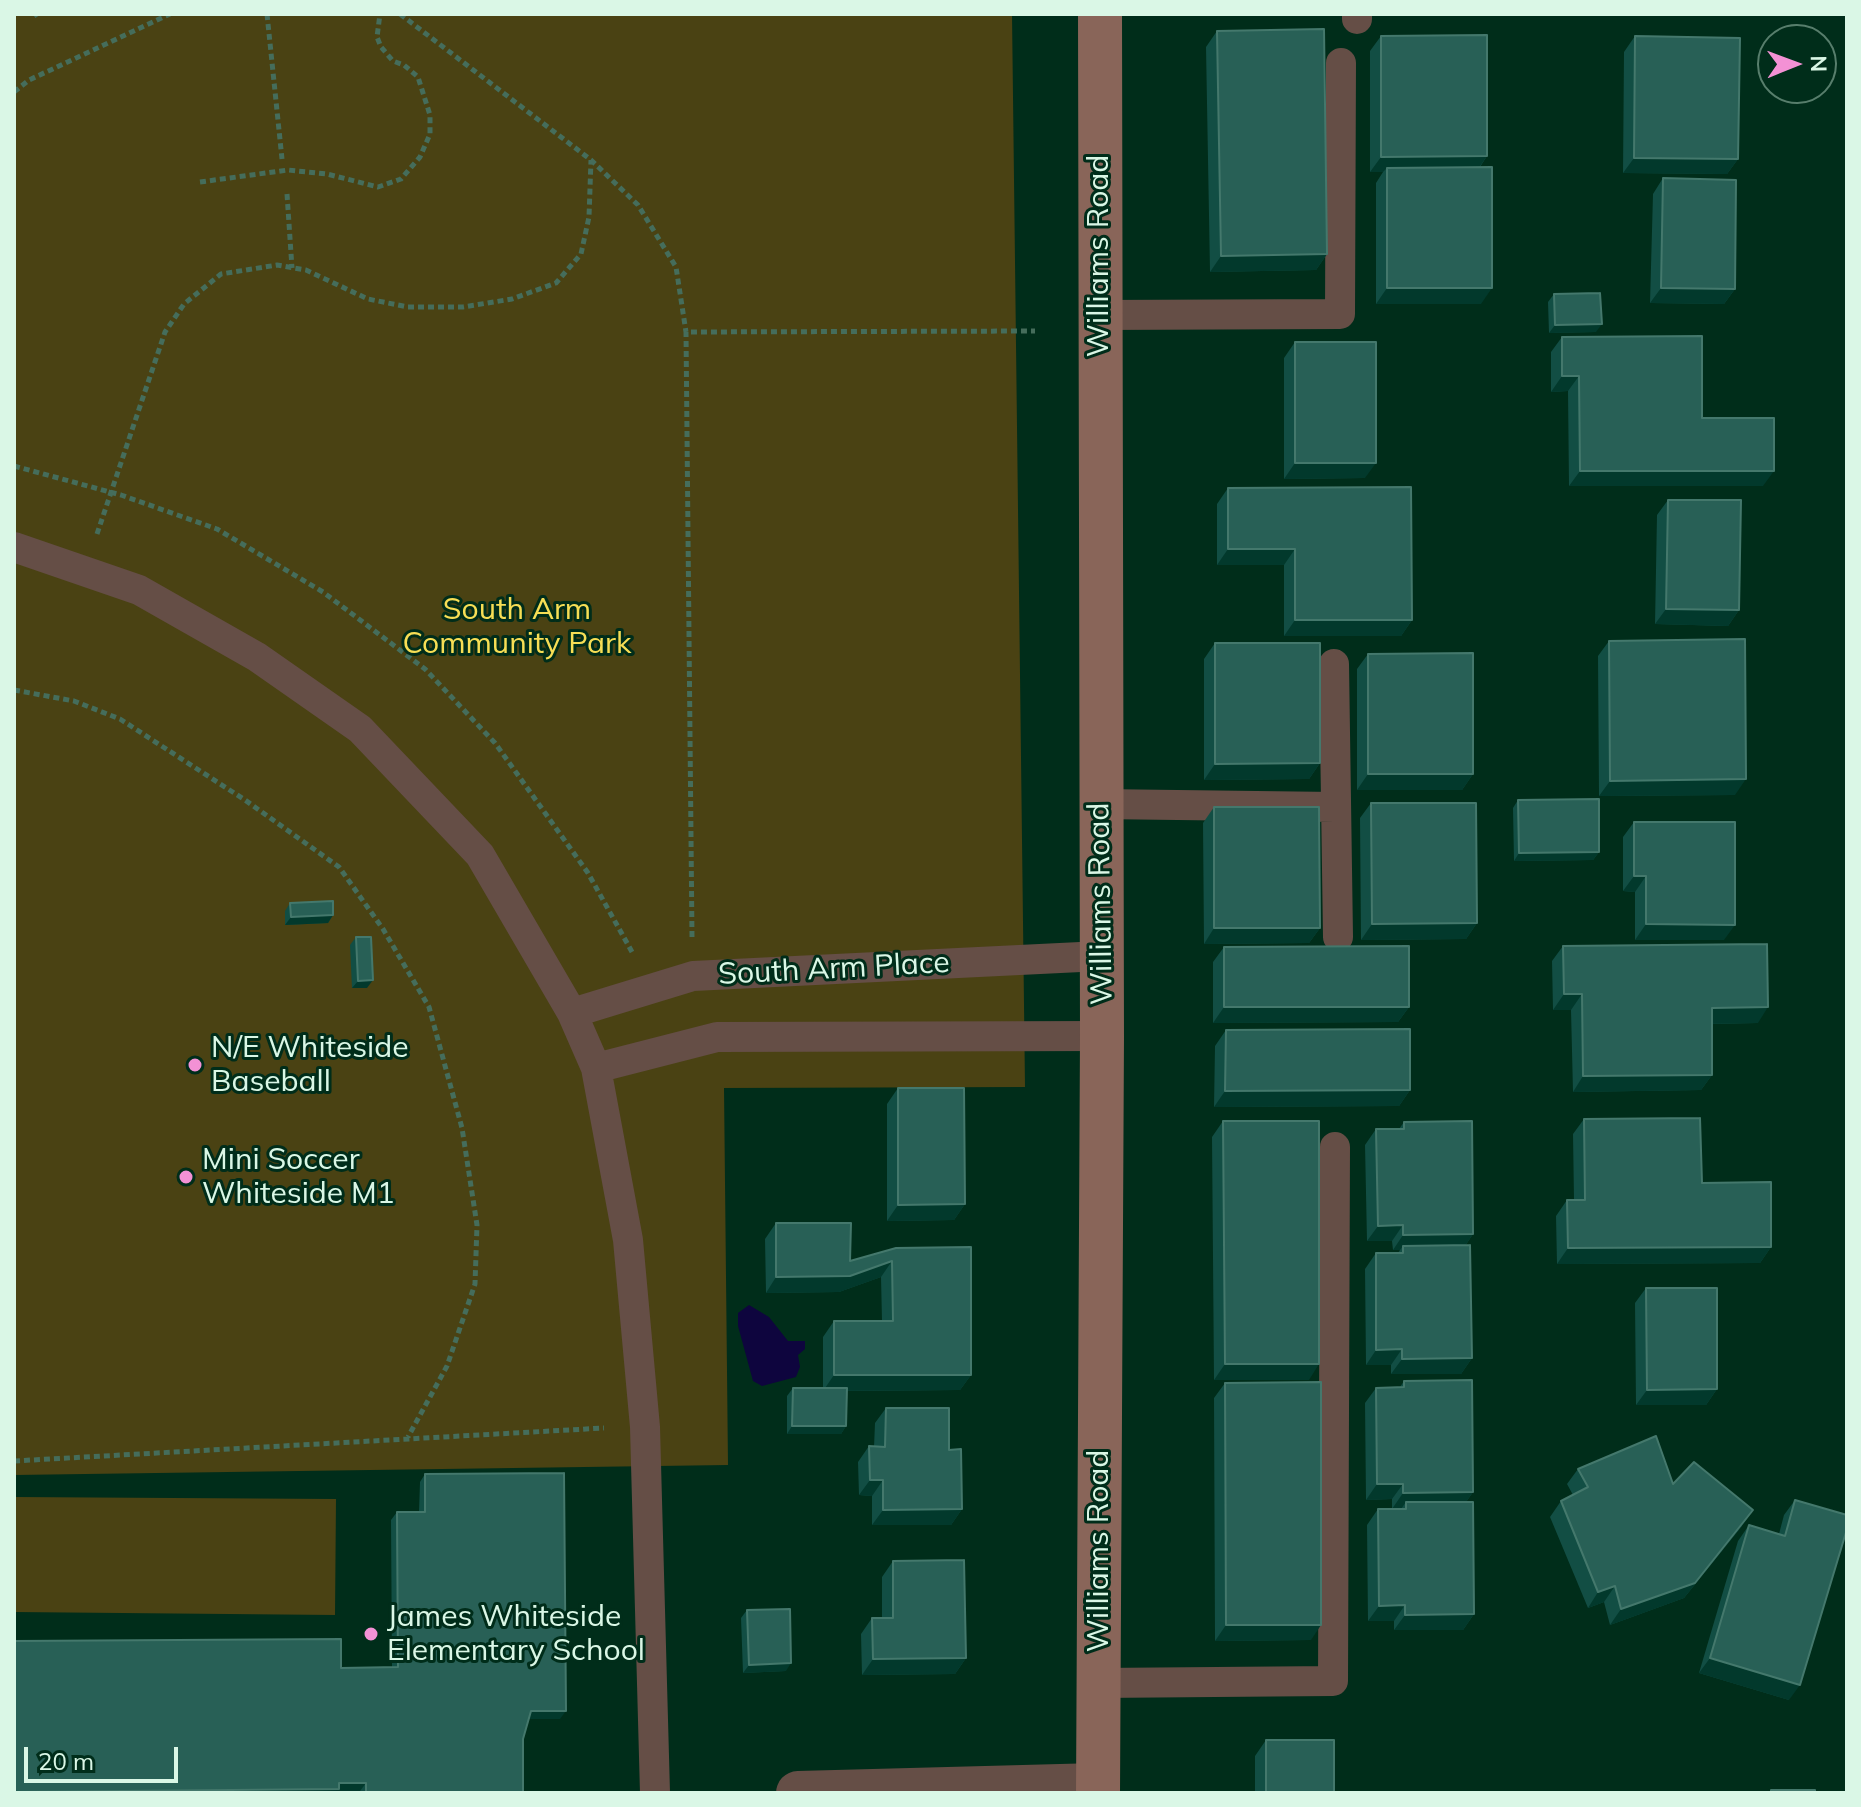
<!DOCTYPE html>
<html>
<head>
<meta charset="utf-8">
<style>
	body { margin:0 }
	#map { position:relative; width:1861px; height:1807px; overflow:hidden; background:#002d1a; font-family:Mulish,sans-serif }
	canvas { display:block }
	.frame { position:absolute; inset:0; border:16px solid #daf7e6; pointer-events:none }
	.north { position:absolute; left:1757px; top:24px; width:80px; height:80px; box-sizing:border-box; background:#002d1a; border:2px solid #577e6c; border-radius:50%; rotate:89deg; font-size:22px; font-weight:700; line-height:32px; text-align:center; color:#daf7e6 }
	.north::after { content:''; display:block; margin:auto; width:28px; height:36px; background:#f391d5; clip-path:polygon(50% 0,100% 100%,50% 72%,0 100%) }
	.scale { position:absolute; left:24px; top:1747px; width:154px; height:36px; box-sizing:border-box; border:4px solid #daf7e6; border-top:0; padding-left:10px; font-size:24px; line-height:28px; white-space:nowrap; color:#daf7e6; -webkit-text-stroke:6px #002d1a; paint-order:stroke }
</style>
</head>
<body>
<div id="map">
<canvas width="1861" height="1807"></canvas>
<div class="frame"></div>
<div class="north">N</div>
<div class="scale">20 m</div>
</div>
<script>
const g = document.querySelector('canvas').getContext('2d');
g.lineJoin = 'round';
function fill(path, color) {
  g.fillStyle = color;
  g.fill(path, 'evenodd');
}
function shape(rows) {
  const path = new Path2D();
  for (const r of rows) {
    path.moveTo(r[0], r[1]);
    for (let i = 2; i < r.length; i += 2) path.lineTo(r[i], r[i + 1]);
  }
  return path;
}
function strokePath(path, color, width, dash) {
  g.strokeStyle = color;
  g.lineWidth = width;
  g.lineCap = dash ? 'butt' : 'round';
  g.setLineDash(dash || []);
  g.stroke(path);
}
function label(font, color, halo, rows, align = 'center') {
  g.font = font + ' Mulish,sans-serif';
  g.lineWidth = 6;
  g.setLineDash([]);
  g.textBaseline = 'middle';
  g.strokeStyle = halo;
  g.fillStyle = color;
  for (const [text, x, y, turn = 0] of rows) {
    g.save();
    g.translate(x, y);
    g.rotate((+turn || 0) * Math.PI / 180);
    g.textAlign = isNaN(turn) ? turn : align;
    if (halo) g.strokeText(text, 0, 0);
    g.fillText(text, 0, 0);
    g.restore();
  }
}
fill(shape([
	[14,14,1012,14,1025,1087,724,1088,728,1465,14,1475],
	[14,1497,336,1499,335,1615,14,1612]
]), '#4a4213');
fill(shape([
	[749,1305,769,1317,788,1341,805,1341,805,1349,798,1355,800,1367,796,1377,762,1386,753,1381,738,1326,738,1313]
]), '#0e053e');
strokePath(shape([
	[267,14,282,159],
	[400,14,591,160,638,205,676,267,686,332],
	[34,16,37,14],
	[14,92,29,80,170,14],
	[200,182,288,170,327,174,378,187,401,179,420,157,430,134,430,115,418,77,404,65,393,61,381,47,377,37,380,14],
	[287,194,292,268],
	[14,466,121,495,217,529,323,592,425,669,495,743,588,873,632,952],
	[97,534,165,332,184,304,221,274,277,265,306,270,368,299,408,307,463,307,512,299,556,283,581,254,589,217,591,160],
	[14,690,74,701,120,719,245,800,339,867,383,929,429,1007,462,1128,477,1225,475,1284,447,1366,408,1437],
	[692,937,686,332,1035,331],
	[14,1461,604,1428]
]), '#456d5b', 5, [6, 4]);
strokePath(shape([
	[1357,19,1357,14],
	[1099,315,1340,314,1341,63],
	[14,547,139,590,257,657,360,729,480,855,572,1013,596,1068,628,1240,645,1427,655,1793],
	[1334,664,1338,937],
	[1099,804,1335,807],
	[572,1013,693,976,1101,956],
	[596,1068,717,1037,1102,1036],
	[1098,1683,1333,1681,1335,1147]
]), '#654e46', 30);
strokePath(shape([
	[798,1793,1098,1785]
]), '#654e46', 44);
strokePath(shape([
	[1098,1793,1102,1036,1100,14]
]), '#896559', 44);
fill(shape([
	[1217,31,1327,254,1316,270,1210,272,1206,47],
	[1381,36,1487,156,1480,167,1481,304,1376,304,1376,183,1383,172,1370,172,1370,51],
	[1635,36,1738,159,1727,174,1623,173,1624,52],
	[1663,178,1735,289,1724,304,1650,303,1653,194],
	[1554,294,1596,332,1549,333,1548,302],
	[1562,337,1702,418,1763,486,1569,486,1568,391,1551,392,1551,352],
	[1295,342,1365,478,1284,479,1284,358],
	[1228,488,1412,620,1401,636,1284,636,1284,565,1217,565,1217,504],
	[1668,500,1739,610,1728,626,1655,624,1657,515],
	[1609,641,1735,795,1599,796,1598,656],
	[1215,643,1320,763,1309,779,1204,780,1204,659],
	[1368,654,1473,774,1462,790,1357,790,1357,669],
	[1518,800,1599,852,1593,860,1514,861,1513,808],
	[1371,803,1477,923,1466,939,1361,940,1360,818],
	[1214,807,1320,928,1309,943,1204,944,1203,823],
	[1634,822,1724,940,1635,940,1635,892,1623,891,1623,837],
	[290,903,333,915,328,923,285,925,285,911],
	[356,937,367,988,352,988,350,945],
	[1563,946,1758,1023,1712,1024,1712,1075,1701,1090,1573,1092,1571,1010,1553,1010,1552,961],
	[1224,947,1409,1007,1398,1022,1213,1023,1213,962],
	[1226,1030,1410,1090,1399,1106,1214,1107,1215,1046],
	[898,1088,965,1204,954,1220,887,1221,887,1104],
	[1584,1119,1702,1183,1771,1247,1760,1263,1557,1264,1556,1216,1567,1200,1574,1200,1573,1134],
	[1223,1121,1309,1380,1214,1380,1212,1137],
	[1404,1122,1473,1234,1465,1246,1472,1358,1461,1374,1391,1374,1391,1365,1366,1365,1365,1269,1376,1253,1398,1253,1400,1250,1393,1250,1392,1241,1367,1241,1365,1145,1376,1129,1399,1129],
	[776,1223,850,1261,896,1248,971,1375,960,1390,847,1391,846,1426,841,1434,787,1434,787,1396,793,1388,823,1388,823,1337,834,1321,882,1321,881,1277,839,1292,766,1293,765,1239],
	[1646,1288,1717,1389,1706,1405,1636,1405,1635,1303],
	[1404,1381,1473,1492,1466,1502,1474,1614,1463,1630,1394,1630,1394,1621,1368,1621,1367,1525,1378,1509,1401,1509,1392,1509,1392,1499,1366,1500,1365,1403,1376,1388,1400,1387],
	[1225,1383,1311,1640,1215,1641,1214,1398],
	[886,1408,949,1450,962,1509,951,1525,872,1525,872,1496,859,1495,858,1462,869,1446,874,1447,875,1423],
	[1578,1469,1673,1484,1742,1526,1684,1598,1610,1625,1604,1602,1588,1608,1550,1517,1561,1501,1573,1495,1567,1484],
	[425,1474,560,1719,529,1719,523,1739,523,1793,360,1793,360,1791,338,1791,392,1667,391,1520,397,1512,419,1512,420,1482],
	[1795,1500,1789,1700,1699,1673,1738,1541,1749,1525,1779,1534,1784,1515],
	[893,1561,966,1658,955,1674,862,1675,861,1634,872,1618,882,1618,882,1577],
	[747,1610,786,1671,743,1673,741,1618],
	[1266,1740,1334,1793,1255,1793,1255,1756]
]), '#124e44');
fill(shape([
	[1487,156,1476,172,1387,168,1383,172,1370,172,1381,157],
	[1634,158,1738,159,1727,174,1623,173],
	[1327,254,1316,270,1210,272,1221,256],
	[1387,288,1492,288,1481,304,1376,304],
	[1661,288,1735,289,1724,304,1650,303],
	[1602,324,1596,332,1549,333,1555,325],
	[1562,376,1579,376,1568,391,1551,392],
	[1295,463,1376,463,1365,478,1284,479],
	[1580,471,1774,471,1763,486,1569,486],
	[1228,549,1295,549,1284,565,1217,565],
	[1666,609,1739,610,1728,626,1655,624],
	[1295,620,1412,620,1401,636,1284,636],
	[1320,763,1309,779,1204,780,1215,764],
	[1368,774,1473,774,1462,790,1357,790],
	[1746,779,1735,795,1599,796,1610,781],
	[1599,852,1593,860,1514,861,1519,853],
	[1634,876,1646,876,1635,892,1623,891],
	[333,915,328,923,285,925,291,917],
	[1477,923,1466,939,1361,940,1372,924],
	[1646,924,1735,925,1724,940,1635,940],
	[1214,928,1320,928,1309,943,1204,944],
	[373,980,367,988,352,988,358,981],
	[1564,994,1582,994,1571,1010,1553,1010],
	[1224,1007,1409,1007,1398,1022,1213,1023],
	[1768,1007,1758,1023,1701,1024,1712,1008],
	[1712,1075,1701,1090,1573,1092,1583,1076],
	[1410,1090,1399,1106,1214,1107,1225,1091],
	[965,1204,954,1220,887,1221,898,1205],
	[1403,1225,1392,1241,1367,1241,1378,1226],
	[1473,1234,1463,1249,1403,1246,1400,1250,1393,1250,1403,1235],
	[1771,1247,1760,1263,1557,1264,1568,1248],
	[892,1261,881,1277,839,1292,766,1293,776,1277],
	[1402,1349,1391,1365,1366,1365,1376,1350],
	[1472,1358,1461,1374,1391,1374,1402,1359],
	[1225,1364,1319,1364,1309,1380,1214,1380],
	[834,1375,971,1375,960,1390,823,1391],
	[1717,1389,1706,1405,1636,1405,1647,1390],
	[792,1426,846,1426,841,1434,787,1434],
	[870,1480,883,1480,872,1496,859,1495],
	[1377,1484,1403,1484,1392,1499,1366,1500],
	[1473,1492,1462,1508,1406,1502,1401,1509,1392,1509,1403,1493],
	[962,1509,951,1525,872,1525,883,1510],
	[1753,1510,1742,1526,1684,1598,1610,1625,1621,1609],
	[1615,1586,1604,1602,1588,1608,1598,1592],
	[1405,1605,1394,1621,1368,1621,1379,1606],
	[1474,1614,1463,1630,1394,1630,1405,1615],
	[1226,1625,1321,1625,1311,1640,1215,1641],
	[966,1658,955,1674,862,1675,873,1659],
	[1710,1658,1800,1685,1789,1700,1699,1673],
	[791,1663,786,1671,743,1673,749,1665],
	[531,1711,566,1711,560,1719,525,1719],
	[339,1783,366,1783,360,1791,338,1791,337,1793,14,1793,14,1792]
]), '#02392c');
const building = shape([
	[1324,29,1327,254,1221,256,1217,31,1324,29],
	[1487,35,1487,156,1381,157,1381,36,1487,35],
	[1635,36,1740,38,1738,159,1634,158,1635,36],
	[1492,167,1492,288,1387,288,1387,168,1492,167],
	[1663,178,1736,180,1735,289,1661,288,1663,178],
	[1600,293,1602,324,1555,325,1554,294,1600,293],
	[1702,336,1702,418,1774,418,1774,471,1580,471,1579,376,1562,376,1562,337,1702,336],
	[1295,342,1376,342,1376,463,1295,463,1295,342],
	[1411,487,1412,620,1295,620,1295,549,1228,549,1228,488,1411,487],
	[1668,500,1741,500,1739,610,1666,609,1668,500],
	[1745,639,1746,779,1610,781,1609,641,1745,639],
	[1215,643,1320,643,1320,763,1215,764,1215,643],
	[1473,653,1473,774,1368,774,1368,654,1473,653],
	[1599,799,1599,852,1519,853,1518,800,1599,799],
	[1371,803,1476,803,1477,923,1372,924,1371,803],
	[1214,807,1319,807,1320,928,1214,928,1214,807],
	[1634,822,1735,822,1735,925,1646,924,1646,876,1634,876,1634,822],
	[333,901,333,915,291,917,290,903,333,901],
	[356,937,371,937,373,980,358,981,356,937],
	[1767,944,1768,1007,1712,1008,1712,1075,1583,1076,1582,994,1564,994,1563,946,1767,944],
	[1409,946,1409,1007,1224,1007,1224,947,1409,946],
	[1410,1029,1410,1090,1225,1091,1226,1030,1410,1029],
	[898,1088,964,1088,965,1204,898,1205,898,1088],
	[1700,1118,1702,1183,1771,1182,1771,1247,1568,1248,1567,1200,1585,1200,1584,1119,1700,1118],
	[1223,1121,1319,1121,1319,1364,1225,1364,1223,1121],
	[1472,1121,1473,1234,1403,1235,1403,1225,1378,1226,1376,1129,1404,1129,1404,1122,1472,1121],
	[776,1223,851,1223,850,1261,896,1248,971,1247,971,1375,834,1375,834,1321,893,1321,892,1261,850,1276,776,1277,776,1223],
	[1470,1245,1472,1358,1402,1359,1402,1349,1376,1350,1376,1253,1403,1253,1403,1246,1470,1245],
	[1646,1288,1717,1288,1717,1389,1647,1390,1646,1288],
	[1472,1380,1473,1492,1403,1493,1403,1484,1377,1484,1376,1388,1404,1387,1404,1381,1472,1380],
	[1321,1382,1321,1625,1226,1625,1225,1383,1321,1382],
	[793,1388,847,1388,846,1426,792,1426,793,1388],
	[886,1408,949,1408,949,1450,961,1449,962,1509,883,1510,883,1480,870,1480,869,1446,885,1447,886,1408],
	[1656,1436,1673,1484,1694,1462,1753,1510,1695,1583,1621,1609,1615,1586,1598,1592,1561,1501,1588,1487,1578,1469,1656,1436],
	[564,1473,566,1711,531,1711,523,1739,523,1793,366,1793,366,1783,339,1783,339,1789,14,1792,14,1641,341,1639,341,1668,398,1667,397,1512,425,1512,425,1474,564,1473],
	[1795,1500,1847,1515,1847,1529,1800,1685,1710,1658,1749,1525,1785,1536,1795,1500],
	[1406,1502,1473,1502,1474,1614,1405,1615,1405,1605,1379,1606,1378,1509,1406,1509,1406,1502],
	[964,1560,966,1658,873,1659,872,1618,893,1618,893,1561,964,1560],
	[790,1609,791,1663,749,1665,747,1610,790,1609],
	[1266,1740,1334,1740,1334,1793,1266,1793,1266,1740],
	[1771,1790,1815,1790,1815,1793,1771,1793,1771,1790]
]);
fill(building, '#286056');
strokePath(building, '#44786c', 2);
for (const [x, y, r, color] of [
	[195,1065,8,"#f391d5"],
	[186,1177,8,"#f391d5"],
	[371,1634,8,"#f391d5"]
]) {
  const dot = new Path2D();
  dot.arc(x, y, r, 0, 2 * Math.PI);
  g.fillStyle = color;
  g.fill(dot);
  strokePath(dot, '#002d1a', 3);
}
label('30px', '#daf7e6', '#002d1a', [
	["Williams Road",1099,256,-90],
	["Williams Road",1101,904,-91],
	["South Arm Place",834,969,-3],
	["Williams Road",1099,1551,-90]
]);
label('30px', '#f7de55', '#002d1a', [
	["South Arm",517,610],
	["Community Park",517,644]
]);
label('30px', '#daf7e6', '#002d1a', [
	["N/E Whiteside",211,1048],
	["Baseball",211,1082],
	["Mini Soccer",202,1160],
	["Whiteside M1",202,1194],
	["James Whiteside",387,1617],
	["Elementary School",387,1651]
], 'left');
</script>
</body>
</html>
